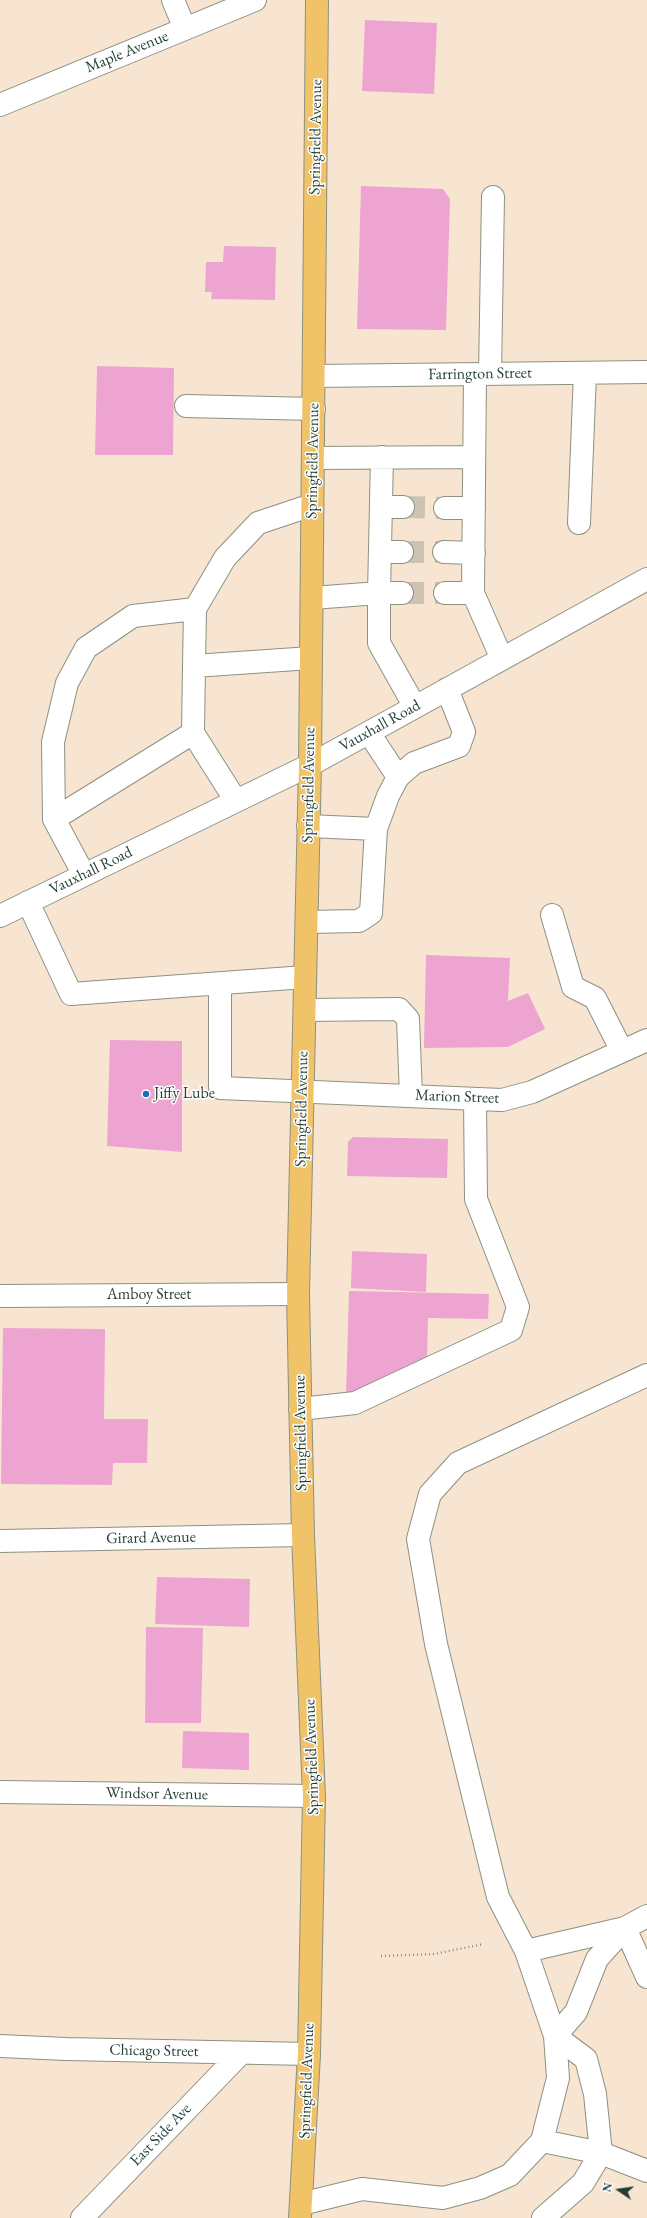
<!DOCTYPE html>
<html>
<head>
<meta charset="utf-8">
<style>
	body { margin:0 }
	#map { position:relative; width:647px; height:2218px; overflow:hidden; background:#f8e5d1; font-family:"EB Garamond",serif }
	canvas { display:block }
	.north { position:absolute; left:599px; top:2170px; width:40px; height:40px; -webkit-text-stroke:3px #fff; paint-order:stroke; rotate:283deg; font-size:11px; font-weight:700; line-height:16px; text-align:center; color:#1f3d34 }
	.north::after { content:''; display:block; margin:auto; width:14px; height:18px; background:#1f3d34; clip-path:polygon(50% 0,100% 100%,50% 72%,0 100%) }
</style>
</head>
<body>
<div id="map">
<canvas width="647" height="2218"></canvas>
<div class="north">N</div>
</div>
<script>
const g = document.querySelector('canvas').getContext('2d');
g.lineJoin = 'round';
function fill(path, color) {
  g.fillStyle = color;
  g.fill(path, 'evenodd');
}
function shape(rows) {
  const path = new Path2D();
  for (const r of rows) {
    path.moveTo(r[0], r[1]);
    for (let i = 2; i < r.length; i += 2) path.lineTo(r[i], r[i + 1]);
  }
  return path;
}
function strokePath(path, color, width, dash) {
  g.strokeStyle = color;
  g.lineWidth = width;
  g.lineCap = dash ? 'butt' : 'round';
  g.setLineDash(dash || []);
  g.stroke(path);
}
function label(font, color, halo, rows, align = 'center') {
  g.font = font + ' "EB Garamond",serif';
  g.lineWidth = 3;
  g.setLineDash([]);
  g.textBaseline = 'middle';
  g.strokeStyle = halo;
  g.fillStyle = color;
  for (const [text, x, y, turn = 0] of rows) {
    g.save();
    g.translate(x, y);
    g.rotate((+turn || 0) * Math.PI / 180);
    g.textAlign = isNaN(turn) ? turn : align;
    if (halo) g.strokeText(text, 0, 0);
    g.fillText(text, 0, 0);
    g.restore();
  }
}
fill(shape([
	[365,20,437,23,434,94,362,91],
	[361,186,443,189,450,199,446,330,357,329],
	[224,246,276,247,275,300,211,299,212,292,205,292,206,262,223,262],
	[97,366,174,368,173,455,95,455],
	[426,955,510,958,508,1001,528,993,545,1029,508,1047,424,1048],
	[110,1040,182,1041,182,1152,107,1146],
	[353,1137,448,1139,447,1178,347,1176,348,1142],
	[352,1251,427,1254,426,1292,351,1288],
	[349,1291,489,1294,488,1319,428,1318,427,1360,346,1395],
	[3,1328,105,1329,104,1419,148,1419,147,1463,113,1463,112,1485,1,1484],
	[157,1577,250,1579,249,1627,155,1624],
	[146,1627,203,1628,201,1723,145,1723],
	[183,1731,249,1733,249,1770,182,1768]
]), '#eda4d1');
strokePath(shape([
	[403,507,445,508],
	[402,552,444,552],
	[402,593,445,593]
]), '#cdc3b2', 22, [22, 11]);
const minor = shape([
	[173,0,185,29],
	[0,105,255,0],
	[475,374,473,593,502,659],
	[490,374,493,197],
	[314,376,647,372],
	[186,406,314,409],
	[313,458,474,457],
	[381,507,403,507],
	[445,508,474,508],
	[579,523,585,373],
	[380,552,402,552],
	[444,552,474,553],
	[402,593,379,593,379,643,415,707],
	[445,593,473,593],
	[312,598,379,593,382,457],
	[311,658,194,666,195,609,225,558,258,523,312,505],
	[194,666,193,733,236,801],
	[369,733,398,777],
	[54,819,193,733],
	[308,826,376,829],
	[84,875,54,819,53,742,67,683,86,648,133,616,195,609],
	[28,902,71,994,305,977],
	[552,915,573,987,595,998,622,1051],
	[0,916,310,765,647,579],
	[307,922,359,921,371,913,376,829,388,796,398,777,414,763,459,746,464,732,447,689],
	[220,984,220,1088,502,1100,532,1092,647,1040],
	[305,1010,399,1009,408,1019,411,1096],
	[0,1296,298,1294],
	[300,1409,355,1403,511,1330,518,1307,476,1199,475,1099],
	[0,1541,303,1535],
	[0,1792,314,1796],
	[625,1928,647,1977],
	[526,1951,625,1928,647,1916],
	[555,2036,576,2012,597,1959,625,1928],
	[0,2046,66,2049,309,2054],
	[542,2141,601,2153,647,2171],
	[301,2204,362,2189,443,2198,480,2188,510,2175,542,2141,558,2078,555,2036,526,1951,498,1897,436,1644,418,1539,430,1494,458,1463,647,1375],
	[82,2218,241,2053],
	[543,2218,583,2183,601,2153,595,2094,586,2059,555,2036]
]);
const major = shape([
	[300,2218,309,2054,314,1796,303,1535,298,1294,310,765,317,0]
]);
strokePath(minor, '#8c9182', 24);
strokePath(major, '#8c9182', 24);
strokePath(shape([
	[381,1956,434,1954,484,1944]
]), '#8c9182', 2.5, [1, 3]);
strokePath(minor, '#fff', 22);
strokePath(major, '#f1c369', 22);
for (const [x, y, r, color] of [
	[146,1094,4,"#1f6fb2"]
]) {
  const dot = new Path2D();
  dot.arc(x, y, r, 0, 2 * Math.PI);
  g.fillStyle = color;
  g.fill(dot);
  strokePath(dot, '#fff', 1.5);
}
label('16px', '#1f3d34', '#fff', [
	["Maple Avenue",127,52,-22],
	["Springfield Avenue",316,137,-89],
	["Farrington Street",480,374,-1],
	["Springfield Avenue",313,461,-89],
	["Vauxhall Road",380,726,-29],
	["Springfield Avenue",309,785,-89],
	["Vauxhall Road",91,871,-26],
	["Marion Street",457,1097,2],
	["Springfield Avenue",302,1109,-89],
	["Amboy Street",149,1295],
	["Springfield Avenue",301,1433,-91],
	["Girard Avenue",151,1538,-1],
	["Springfield Avenue",312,1757,-92],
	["Windsor Avenue",157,1794,1],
	["Chicago Street",154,2051,1],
	["Springfield Avenue",307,2081,-88],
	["East Side Ave",161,2135,-46]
]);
label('16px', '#1f3d34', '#fff', [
	["Jiffy Lube",154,1094]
], 'left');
</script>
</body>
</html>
